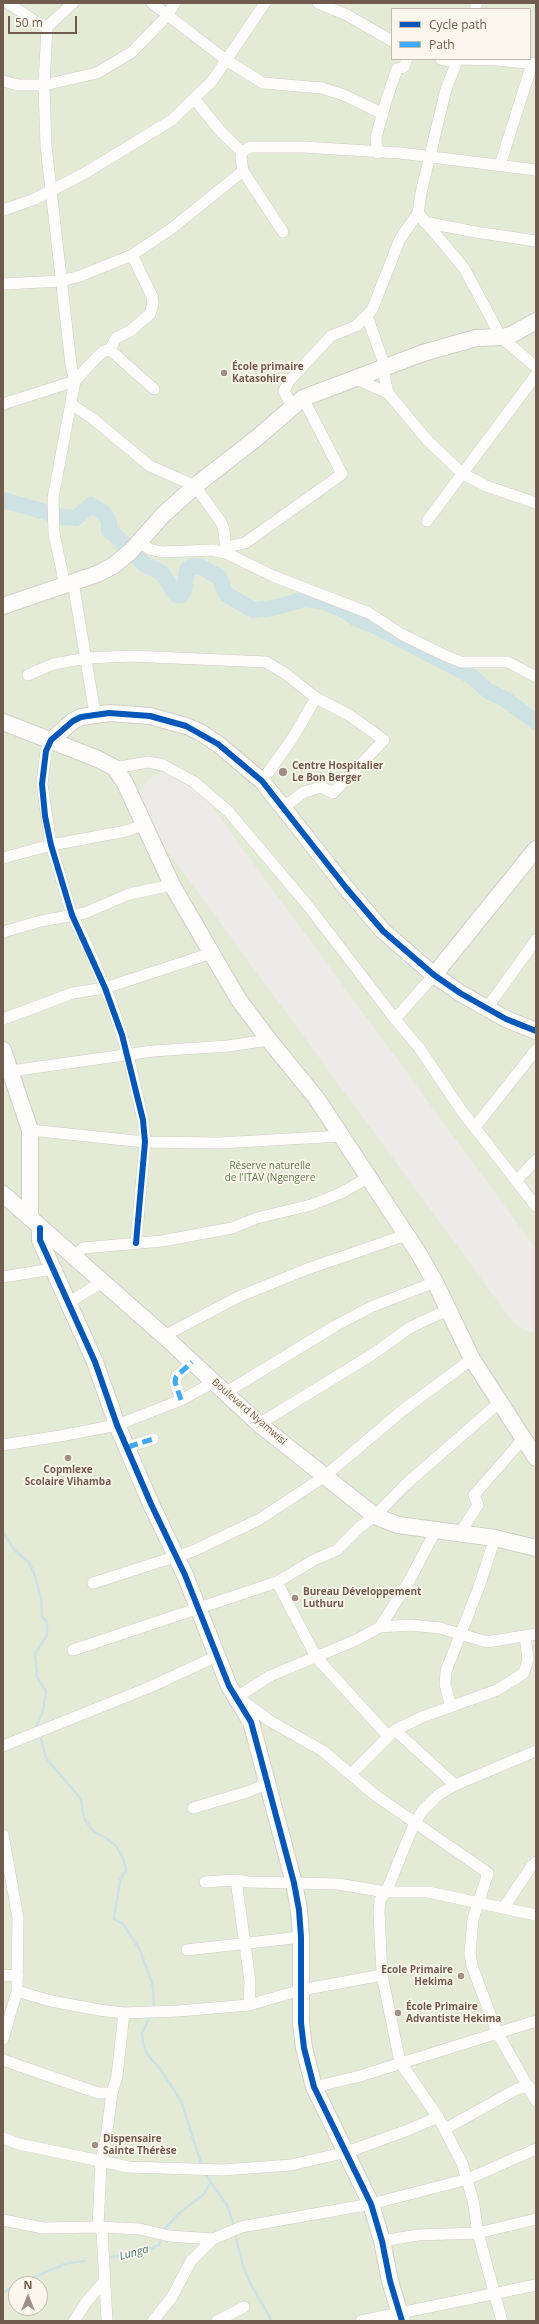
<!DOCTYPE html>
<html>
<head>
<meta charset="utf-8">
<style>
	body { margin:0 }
	#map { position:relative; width:539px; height:2324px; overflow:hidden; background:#f6f1eb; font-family:"Open Sans",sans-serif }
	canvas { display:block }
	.frame { position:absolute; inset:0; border:4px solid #715a4e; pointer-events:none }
	.legend { position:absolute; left:391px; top:8px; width:140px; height:52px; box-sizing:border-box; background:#fdf6ed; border:1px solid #c5b8ad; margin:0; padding:5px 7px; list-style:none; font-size:12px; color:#715a4e }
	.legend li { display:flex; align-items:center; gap:8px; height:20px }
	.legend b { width:20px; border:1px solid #c5b8ad }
	.north { position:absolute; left:8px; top:2276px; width:40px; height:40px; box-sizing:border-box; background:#fdf6ed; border:1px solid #c5b8ad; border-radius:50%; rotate:0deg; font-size:11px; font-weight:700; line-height:16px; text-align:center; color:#715a4e }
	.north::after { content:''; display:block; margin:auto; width:14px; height:18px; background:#a08f85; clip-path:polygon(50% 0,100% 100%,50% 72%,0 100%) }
	.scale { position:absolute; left:8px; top:16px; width:69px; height:18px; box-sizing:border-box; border:2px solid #715a4e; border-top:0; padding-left:5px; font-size:12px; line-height:14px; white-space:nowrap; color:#715a4e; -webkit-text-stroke:3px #fdf6ed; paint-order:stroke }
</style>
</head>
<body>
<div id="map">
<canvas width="539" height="2324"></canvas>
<div class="frame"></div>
<ul class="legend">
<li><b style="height:5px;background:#0057b8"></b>Cycle path</li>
<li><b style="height:5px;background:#3fa9f5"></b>Path</li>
</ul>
<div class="north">N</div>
<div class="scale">50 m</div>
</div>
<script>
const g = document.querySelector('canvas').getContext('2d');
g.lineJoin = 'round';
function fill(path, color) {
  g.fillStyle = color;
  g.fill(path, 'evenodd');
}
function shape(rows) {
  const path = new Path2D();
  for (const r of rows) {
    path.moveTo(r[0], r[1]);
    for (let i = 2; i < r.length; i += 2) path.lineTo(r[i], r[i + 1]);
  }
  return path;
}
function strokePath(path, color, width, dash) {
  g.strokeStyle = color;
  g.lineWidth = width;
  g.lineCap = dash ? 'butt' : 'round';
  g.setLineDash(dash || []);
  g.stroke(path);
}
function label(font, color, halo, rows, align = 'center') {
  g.font = font + ' "Open Sans",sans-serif';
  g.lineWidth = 3.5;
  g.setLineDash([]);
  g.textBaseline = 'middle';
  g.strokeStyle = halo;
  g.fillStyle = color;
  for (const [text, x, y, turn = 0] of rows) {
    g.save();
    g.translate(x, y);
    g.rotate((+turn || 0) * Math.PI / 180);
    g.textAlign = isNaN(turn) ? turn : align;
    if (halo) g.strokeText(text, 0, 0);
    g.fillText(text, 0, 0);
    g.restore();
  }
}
fill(shape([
	[3,3,536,3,536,2321,3,2321],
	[392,9,530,9,530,59,392,59],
	[16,2284,40,2284,40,2308,16,2308]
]), '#e3ebd7');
strokePath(shape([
	[3,1532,15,1551,29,1562,34,1573,41,1598,42,1617,47,1622,47,1635,35,1654,37,1677,46,1691,43,1711,36,1727],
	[40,1735,46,1758,81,1799,84,1818,93,1831,106,1838,116,1846,123,1858,126,1870,120,1880,114,1919,123,1924,140,1950,153,1986,154,2008],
	[150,2016,142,2033,143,2044,147,2054,161,2070,181,2101,202,2166],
	[204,2172,228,2207,234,2227],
	[163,2231,178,2214,204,2194,211,2182],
	[235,2234,243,2266,250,2283,272,2321],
	[106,2258,146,2251,159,2245,162,2237],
	[19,2284,67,2263,86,2261],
	[3,2292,16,2286]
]), '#cee2e4', 2.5);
strokePath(shape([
	[3,500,63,517,76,518,91,505,103,512,109,520,109,531,114,534,144,564,162,573,176,595,181,595,184,591,187,569,192,566,201,567,219,577,226,594,253,610,272,608,306,599,324,602,345,611,358,620,373,625,471,676,488,691,505,699,536,722]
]), '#cee2e4', 16);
strokePath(shape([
	[170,802,536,1301]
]), '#edeae8', 62);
const street = shape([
	[8,3,36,22,47,27,44,85,46,146,71,365,75,381,53,498,54,534,65,585],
	[152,3,226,60,263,83,322,88,344,95,383,114],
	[318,3,347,15,392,41],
	[475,9,477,3],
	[47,27,73,3],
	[441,59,448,61,458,59,497,60,536,64],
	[458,59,446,89,421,193,418,213,464,268,501,337,536,367],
	[3,81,18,85,44,85,97,73,132,52,167,16,175,3],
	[195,100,222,133,242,152],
	[377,153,376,137,387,98,397,69,404,67,407,59],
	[500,165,532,64],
	[243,171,283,232],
	[3,210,35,199,85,173,172,120,212,81,265,3],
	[424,222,475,232,536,241],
	[3,284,61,281,80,276,132,255,171,229,243,171,241,158,242,152,250,147,303,147,400,153,536,170],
	[367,316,385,367,384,375,388,393],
	[110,350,116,338,130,331,150,314,153,304,152,296,132,255],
	[356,379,388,393,428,441,463,474,486,486,536,503],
	[3,404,75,381,96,358,104,351,110,350,154,389],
	[71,404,92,418,150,466,195,486,221,522,224,530,226,553],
	[292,407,284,391,289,381,331,336,356,326,372,310,400,239,418,213],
	[427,521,536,375],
	[140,542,149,549,162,552,212,550,226,553,273,576,369,613,401,634,446,656,461,662,508,662,536,677],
	[227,547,245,543,342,474,303,398],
	[73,582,95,714],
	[28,675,53,664,87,658,131,656,266,662,286,674,316,698,349,715,384,740,333,793,321,787,304,792,284,807],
	[51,740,46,751,42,784,51,845,72,915,89,950,111,1002,128,1055,143,1120,145,1142,136,1243],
	[115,768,148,762,163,765,194,782,229,812,309,907,395,1019,420,1049,461,1110,536,1206],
	[262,781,292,739,316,698],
	[3,858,51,845,126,831,144,825],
	[3,932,41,921,85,913,129,894,172,885],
	[487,1008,536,940],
	[3,1019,73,993,105,988,212,953],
	[395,1019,434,975],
	[11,1071,153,1051,228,1046,269,1040],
	[475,1127,536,1050],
	[30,1130,145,1142,219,1143,342,1136],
	[517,1180,536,1160],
	[73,1257,83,1248,162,1241,232,1228,257,1218,311,1205,341,1193,369,1177],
	[3,1277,52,1269],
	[68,1303,102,1282],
	[164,1336,238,1297,307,1269,406,1235],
	[225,1393,335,1326,371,1307,435,1282],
	[181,1400,175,1382,176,1377,192,1362],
	[259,1424,373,1354,409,1328,447,1310],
	[3,1445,60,1436,117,1425,181,1400,214,1382],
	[128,1447,153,1439],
	[460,1533,478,1505,474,1495,523,1439],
	[277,1582,316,1657,388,1736],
	[93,1583,193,1551,260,1519,325,1476,403,1410,472,1359],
	[380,1627,408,1583,435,1532],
	[536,1634,487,1642,440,1628,411,1625,380,1627,356,1640,270,1676,237,1697,270,1721,323,1751,375,1795,488,1873,473,1919,470,1953,472,1966,497,2032,536,2101],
	[73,1650,277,1582,314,1560,337,1550,360,1527,375,1516,405,1485,500,1402],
	[451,1707,445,1684,446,1671,479,1587,495,1538],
	[395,1730,455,1785],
	[3,1746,150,1687,217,1656],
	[351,1774,395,1730,422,1717,497,1690,524,1673,528,1659,525,1636],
	[193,1808,250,1791,269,1783],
	[3,1835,18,1918,17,1991,3,2039],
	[236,1880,250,1981,249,2005],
	[205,1882,236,1880,249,1882,338,1884,386,1892,428,1892,536,1915],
	[504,1907,531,1867,536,1862],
	[187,1950,301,1937],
	[3,1975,18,1976],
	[17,1991,51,2001,99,2010,124,2013,178,2011,249,2005,301,1990,382,1975],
	[3,2060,98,2093,112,2093],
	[314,2087,360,2076,536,2021],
	[445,2129,517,2089,529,2086],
	[3,2138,19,2144,129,2167,223,2170,291,2165,347,2152,408,2130,438,2117],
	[3,2220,43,2228,98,2227,140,2229,169,2236,213,2239],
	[382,2241,418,2235,478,2233,536,2219],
	[74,2321,87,2301,104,2282],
	[107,2321,102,2231,98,2227,101,2162,107,2131,112,2093,117,2076,124,2013],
	[153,2321,172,2297,191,2261,213,2239,241,2227,371,2204,468,2179,536,2149],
	[217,2321,244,2307],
	[361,2321,536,2285],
	[502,2321,478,2233,473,2200,462,2163,438,2117,400,2062,382,1975,379,1912,380,1900,386,1892,415,1822,423,1810,438,1795,455,1785,536,1751]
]);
const secondary = shape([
	[3,606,97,574,113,566,131,551,163,515,195,486,258,437,303,398,423,353,476,338,501,337,511,335,536,321],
	[3,722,98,759,115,768,125,783,172,885,219,966,239,1000,269,1040,317,1099,419,1254,435,1282,472,1359,536,1458],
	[51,740,73,721,81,717,109,713,150,716,186,726,200,732,218,744,262,781,347,889,383,931,434,975,460,993,506,1019,536,1031],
	[434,975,536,849],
	[3,1050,30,1130,30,1218],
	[3,1194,164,1336,259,1424,375,1516,398,1525,495,1538,536,1548],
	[40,1228,40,1240,95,1362,117,1425,151,1504,185,1575,229,1686,251,1722,294,1883,299,1910,301,1937,301,2023,304,2048,314,2087,371,2204,382,2241,390,2281,402,2321]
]);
strokePath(street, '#d3cdc6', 12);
strokePath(secondary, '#d3cdc6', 18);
strokePath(street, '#fefdfc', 11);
strokePath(secondary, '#fefdfc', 16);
strokePath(shape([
	[181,1400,175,1382,176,1377,192,1362],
	[128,1447,153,1439]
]), '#3fa9f5', 5, [10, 5]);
strokePath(shape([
	[40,1228,40,1240,95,1362,117,1425,151,1504,185,1575,229,1686,251,1722,294,1883,299,1910,301,1937,301,2023,304,2048,314,2087,371,2204,382,2241,390,2281,402,2321],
	[136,1243,145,1142,143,1120,122,1035,105,988,72,915,51,845,45,816,42,784,46,751,51,740,73,721,81,717,109,713,150,716,186,726,218,744,262,781,347,889,383,931,434,975,460,993,506,1019,536,1031]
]), '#0057b8', 6);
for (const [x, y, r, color] of [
	[224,373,4,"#a08f85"],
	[283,772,5,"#a08f85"],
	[68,1458,4,"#a08f85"],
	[295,1598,4,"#a08f85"],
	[461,1976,4,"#a08f85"],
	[398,2013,4,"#a08f85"],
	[95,2145,4,"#a08f85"]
]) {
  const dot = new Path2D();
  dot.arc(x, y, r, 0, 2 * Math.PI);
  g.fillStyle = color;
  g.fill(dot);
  strokePath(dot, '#fdf6ed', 1.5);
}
label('bold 10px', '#715a4e', '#fdf6ed', [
	["École primaire",232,367],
	["Katasohire",232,379],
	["Centre Hospitalier",292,766],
	["Le Bon Berger",292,778],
	["Copmlexe",68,1470,"center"],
	["Scolaire Vihamba",68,1482,"center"],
	["Bureau Développement",303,1592],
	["Luthuru",303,1604],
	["Ecole Primaire",453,1970,"right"],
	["Hekima",453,1982,"right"],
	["École Primaire",406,2007],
	["Advantiste Hekima",406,2019],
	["Dispensaire",103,2139],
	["Sainte Thérèse",103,2151]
], 'left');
label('10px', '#597a4b', '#fdf6ed', [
	["Réserve naturelle",270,1166],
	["de l'ITAV (Ngengere",270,1178]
]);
label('10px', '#715a4e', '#fdf6ed', [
	["Boulevard Nyamwisi",249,1412,41]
]);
label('italic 11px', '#4a7981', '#fdf6ed', [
	["Lunga",134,2253,-15]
]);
</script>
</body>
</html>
